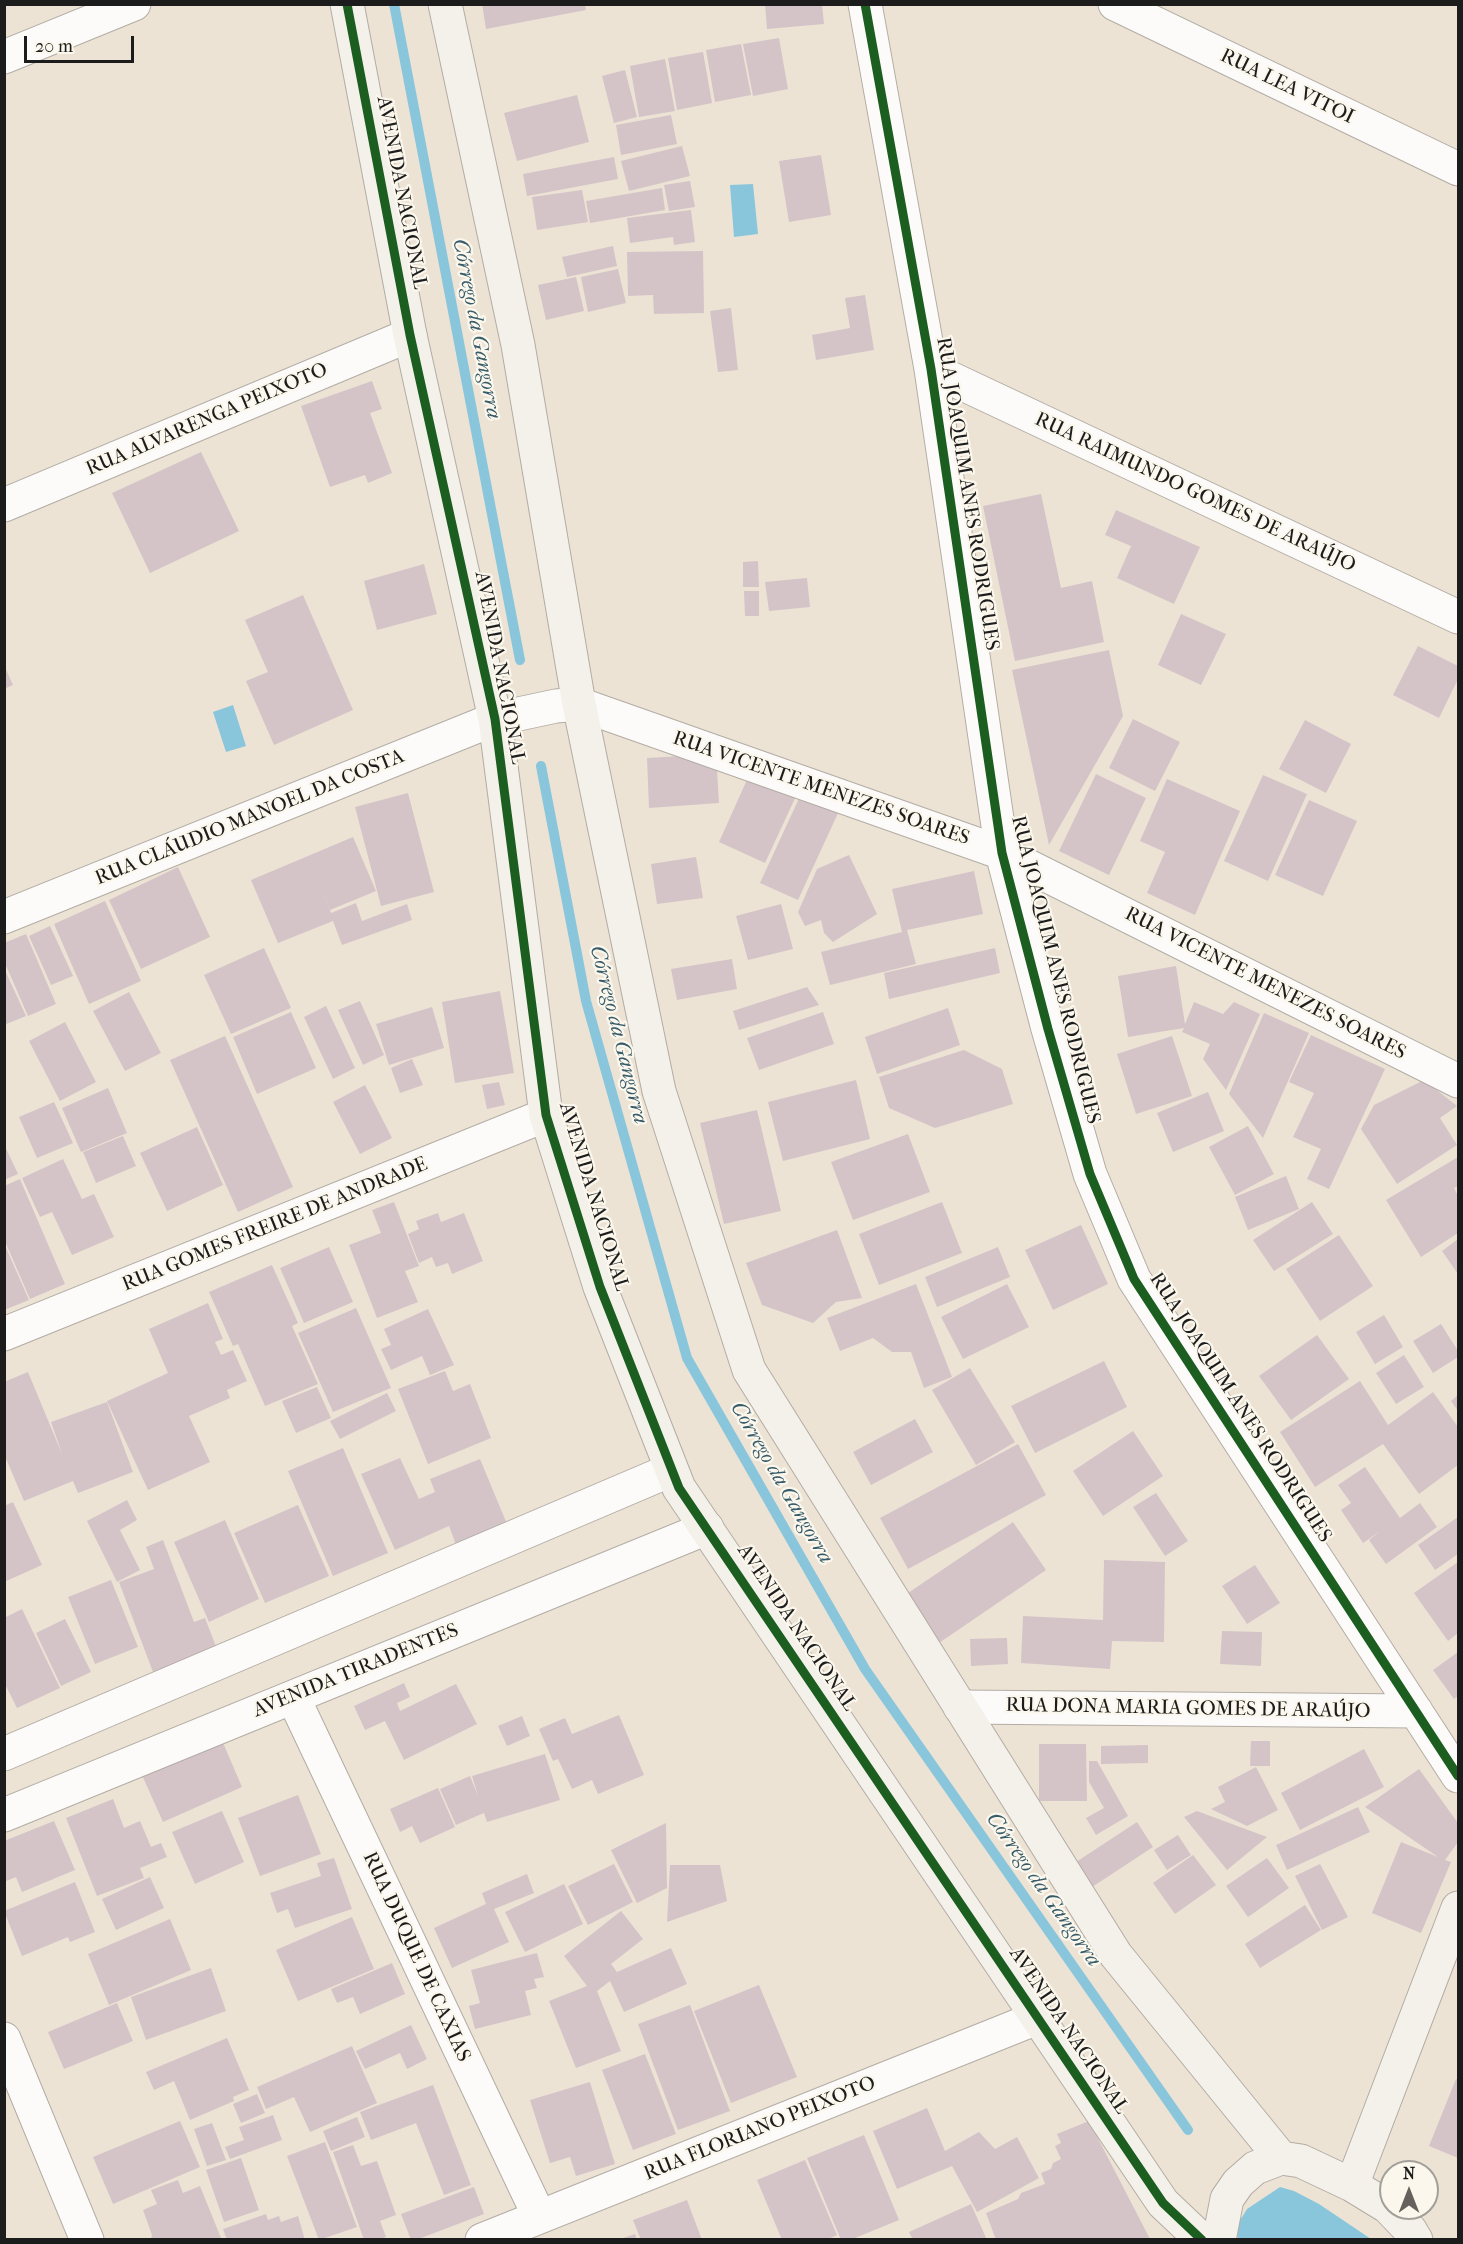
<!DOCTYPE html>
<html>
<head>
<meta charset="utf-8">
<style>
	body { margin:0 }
	#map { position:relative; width:1463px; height:2244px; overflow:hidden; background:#ece3d5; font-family:"IM FELL French Canon",serif }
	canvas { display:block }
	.frame { position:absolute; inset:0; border:6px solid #1c1c1c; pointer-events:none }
	.north { position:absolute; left:1379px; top:2160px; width:60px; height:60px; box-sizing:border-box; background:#fbf7ec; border:2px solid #a29f99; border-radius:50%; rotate:0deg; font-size:16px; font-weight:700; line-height:24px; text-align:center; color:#1c1c1c }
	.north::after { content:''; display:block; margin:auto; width:21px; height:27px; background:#65625d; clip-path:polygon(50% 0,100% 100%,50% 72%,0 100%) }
	.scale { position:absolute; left:24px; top:36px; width:110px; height:27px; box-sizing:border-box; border:3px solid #1c1c1c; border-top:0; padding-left:8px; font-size:18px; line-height:21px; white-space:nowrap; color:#1c1c1c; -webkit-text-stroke:4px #fbf7ec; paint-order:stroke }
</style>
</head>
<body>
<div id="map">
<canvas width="1463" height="2244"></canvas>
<div class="frame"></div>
<div class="north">N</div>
<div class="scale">20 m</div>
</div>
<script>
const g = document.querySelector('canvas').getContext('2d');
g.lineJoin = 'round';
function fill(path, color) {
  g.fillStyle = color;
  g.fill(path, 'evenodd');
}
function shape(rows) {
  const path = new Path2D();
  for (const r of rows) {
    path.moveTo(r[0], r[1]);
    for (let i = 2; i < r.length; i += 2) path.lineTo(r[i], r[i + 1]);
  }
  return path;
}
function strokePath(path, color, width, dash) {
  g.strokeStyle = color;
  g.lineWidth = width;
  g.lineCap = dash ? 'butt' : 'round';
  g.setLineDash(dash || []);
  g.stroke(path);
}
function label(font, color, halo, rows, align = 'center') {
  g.font = font + ' "IM FELL French Canon",serif';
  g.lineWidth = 4.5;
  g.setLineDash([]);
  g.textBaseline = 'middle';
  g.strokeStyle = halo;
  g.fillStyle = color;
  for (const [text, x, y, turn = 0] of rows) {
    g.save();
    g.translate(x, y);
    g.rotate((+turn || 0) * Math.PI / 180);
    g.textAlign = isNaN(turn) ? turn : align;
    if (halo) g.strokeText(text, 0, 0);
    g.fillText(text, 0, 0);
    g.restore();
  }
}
fill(shape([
	[753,184,758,234,734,237,730,185],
	[233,705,246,746,226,752,213,712],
	[1280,2187,1294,2191,1319,2204,1371,2239,1238,2239,1236,2232,1239,2222,1247,2209]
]), '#8ac6db');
strokePath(shape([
	[394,4,520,660],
	[541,766,586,1001,687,1358,865,1669,1188,2130]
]), '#8ac6db', 10);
fill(shape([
	[482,4,585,4,586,10,486,29],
	[765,4,822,4,824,24,767,29],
	[779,38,788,89,753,96,743,44],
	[741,44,751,95,715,102,706,50],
	[703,52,712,103,677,110,668,58],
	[665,59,675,111,639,117,630,66],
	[625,70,637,117,614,123,602,76],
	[577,95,589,142,517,161,504,113],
	[671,115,677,144,621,155,616,125],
	[682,146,690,176,629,191,621,161],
	[821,155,831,215,789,222,779,161],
	[614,157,618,179,527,196,523,174],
	[690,181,695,207,669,211,664,185],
	[662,188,665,210,590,223,586,201],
	[582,190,588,222,537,230,532,197],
	[691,210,695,242,674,245,673,237,630,243,627,218],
	[613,246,617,266,567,277,562,257],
	[703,251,704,313,654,314,653,295,628,296,627,252],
	[618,269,626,303,588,312,581,277],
	[576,277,584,311,546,320,538,285],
	[865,295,874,350,816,360,812,335,850,328,845,298],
	[731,308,738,370,718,372,710,311],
	[372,381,382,409,370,413,392,473,368,483,365,475,330,487,301,406],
	[201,452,239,531,150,573,112,493],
	[1041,494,1061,588,1092,581,1104,642,1015,661,983,506],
	[1116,510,1200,547,1174,604,1117,578,1131,546,1105,535],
	[758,561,759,587,743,587,743,562],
	[424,564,437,614,377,630,364,581],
	[807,578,810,607,769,611,765,582],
	[744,591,759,591,759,616,745,616],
	[303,595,353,710,274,745,246,681,268,672,245,620],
	[1181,614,1226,634,1201,685,1158,665],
	[1418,646,1458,666,1458,679,1439,718,1393,695],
	[1109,650,1123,716,1049,845,1012,670],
	[4,665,13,685,4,689],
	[1133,719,1180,742,1155,791,1109,768],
	[1305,720,1351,744,1326,793,1279,769],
	[716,754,719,803,649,808,647,758],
	[750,773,797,794,765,863,719,842],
	[1096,774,1146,798,1109,875,1059,851],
	[1263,775,1307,794,1268,881,1224,861],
	[1167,779,1240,811,1195,915,1147,893,1165,852,1140,841],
	[408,793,434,892,381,906,355,807],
	[801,794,839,811,798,900,760,883],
	[1309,800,1357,821,1323,896,1275,875],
	[353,837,376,891,330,910,321,888,331,913,356,903,362,921,407,904,412,920,342,945,333,921,278,943,251,880],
	[849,855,877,914,833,942,824,933,821,920,805,926,798,912,817,869],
	[696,857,703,898,657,904,651,864],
	[178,867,210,937,141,969,109,900],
	[974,871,983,914,907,930,916,964,830,985,821,952,902,932,892,889],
	[105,901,141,981,89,1004,54,924],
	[781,904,793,949,748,960,736,916],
	[50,926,73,976,51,985,29,936],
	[26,934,56,1004,28,1016,4,961,4,943],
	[264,948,291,1008,231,1034,204,975],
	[995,948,1000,973,889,999,884,973],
	[732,959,737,989,677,1000,671,969],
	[1176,966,1185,1024,1194,1002,1223,1014,1234,1002,1260,1014,1226,1090,1203,1059,1210,1044,1182,1032,1184,1028,1128,1037,1118,976],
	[4,968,26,1016,4,1025],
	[807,987,819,1005,739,1030,733,1011],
	[500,991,514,1073,455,1083,442,1002],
	[129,992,161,1053,125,1071,93,1011],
	[360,1001,384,1055,363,1065,338,1010],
	[326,1006,355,1068,333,1079,304,1017],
	[432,1007,444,1048,389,1065,376,1024],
	[948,1008,960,1045,877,1074,865,1037],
	[291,1012,316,1068,257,1094,233,1037],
	[823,1012,834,1044,759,1070,747,1038],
	[1264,1013,1309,1033,1263,1138,1229,1094],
	[65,1022,96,1082,60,1101,29,1041],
	[1311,1035,1385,1069,1329,1189,1307,1179,1321,1149,1293,1137,1314,1093,1289,1082],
	[225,1036,293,1187,238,1212,170,1060],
	[1172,1036,1192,1096,1136,1114,1117,1054],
	[964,1050,1002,1069,1013,1104,935,1128,889,1108,879,1077],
	[412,1059,423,1085,400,1093,391,1068],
	[856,1080,870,1139,783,1161,768,1102],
	[1424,1080,1457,1106,1440,1118,1457,1145,1397,1184,1361,1129,1374,1105],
	[499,1082,505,1105,487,1109,482,1085],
	[365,1085,392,1138,360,1154,333,1102],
	[108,1088,127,1133,81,1152,62,1108],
	[1208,1092,1224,1131,1173,1152,1157,1113],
	[54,1102,73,1143,37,1158,19,1117],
	[757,1110,781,1211,724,1224,700,1123],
	[1248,1126,1274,1174,1235,1195,1209,1147],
	[197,1127,223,1185,167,1211,140,1153],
	[908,1134,930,1192,853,1220,831,1162],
	[123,1136,136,1166,96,1183,83,1152],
	[4,1144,18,1174,4,1180],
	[1458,1157,1458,1186,1454,1188,1458,1196,1458,1233,1421,1257,1386,1200],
	[63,1159,82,1199,94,1194,114,1237,72,1255,52,1212,40,1217,22,1178],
	[1286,1176,1299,1209,1248,1230,1235,1197],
	[20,1179,65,1284,30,1299,4,1239,4,1186],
	[394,1202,419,1266,405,1271,418,1302,377,1318,349,1245,381,1233,372,1210],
	[942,1202,962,1253,879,1285,859,1234],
	[1312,1202,1333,1234,1274,1271,1253,1240],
	[438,1213,441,1222,464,1213,483,1261,452,1274,448,1263,436,1267,432,1257,419,1263,408,1234,419,1229,416,1221],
	[1081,1225,1108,1284,1053,1310,1025,1250],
	[837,1230,862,1298,836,1302,813,1323,762,1305,746,1263],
	[1339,1235,1373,1286,1320,1321,1286,1269],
	[1458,1239,1458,1274,1442,1251],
	[4,1243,29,1300,4,1310],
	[329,1247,353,1302,304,1323,280,1268],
	[998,1247,1010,1277,937,1307,925,1277],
	[272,1265,298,1323,292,1326,318,1384,265,1406,238,1344,233,1346,209,1292],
	[916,1284,952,1377,924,1388,911,1352,892,1352,873,1338,840,1351,827,1318],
	[1007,1284,1029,1327,963,1359,941,1317],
	[208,1303,223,1339,215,1342,221,1355,233,1350,247,1381,227,1390,230,1398,189,1416,210,1462,148,1490,107,1401,168,1373,149,1329],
	[356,1308,391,1388,333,1412,298,1333],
	[428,1309,454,1365,430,1375,422,1356,391,1370,381,1349,391,1345,384,1329],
	[1384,1315,1403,1347,1375,1364,1356,1332],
	[1441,1324,1458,1351,1458,1357,1433,1373,1413,1341],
	[1317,1335,1349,1379,1291,1420,1259,1376],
	[1404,1355,1424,1387,1396,1404,1376,1373],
	[1104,1361,1127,1407,1035,1453,1011,1406],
	[970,1368,1015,1442,976,1465,932,1390],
	[445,1371,453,1391,470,1384,491,1438,428,1464,398,1389],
	[28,1372,62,1454,51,1422,107,1402,133,1472,78,1493,73,1481,24,1501,4,1454,4,1382],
	[1360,1381,1388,1425,1433,1392,1458,1427,1458,1465,1419,1494,1383,1444,1315,1487,1280,1432],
	[317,1387,331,1418,296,1433,282,1401],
	[387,1393,396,1411,340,1439,330,1421],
	[1458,1395,1458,1411,1451,1401],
	[915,1419,933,1452,871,1485,853,1452],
	[1133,1431,1163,1476,1103,1516,1073,1471],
	[1018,1444,1046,1495,908,1569,880,1518],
	[343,1448,388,1553,333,1576,288,1471],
	[400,1458,419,1499,435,1492,430,1479,480,1459,507,1524,456,1545,449,1526,395,1550,361,1474],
	[1365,1467,1400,1518,1420,1503,1437,1527,1386,1564,1369,1540,1380,1531,1363,1543,1341,1510,1351,1503,1338,1485],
	[1156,1493,1188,1541,1165,1556,1133,1507],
	[127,1500,137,1520,120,1530,140,1570,117,1582,87,1521],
	[13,1502,42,1565,4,1582,4,1506],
	[298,1505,329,1576,265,1603,234,1533],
	[1458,1517,1458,1554,1435,1570,1418,1545],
	[225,1520,259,1599,209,1622,174,1542],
	[1013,1522,1046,1570,939,1643,905,1595],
	[163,1540,194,1622,205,1618,217,1649,153,1672,119,1582,154,1569,146,1547],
	[1104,1560,1165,1562,1164,1642,1112,1641,1110,1669,1021,1663,1023,1616,1103,1620],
	[1458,1562,1458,1633,1448,1641,1414,1593],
	[1255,1565,1280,1603,1247,1624,1222,1586],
	[111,1580,138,1647,95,1664,68,1597],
	[22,1609,60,1688,17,1708,4,1682,4,1618],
	[65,1619,91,1672,61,1686,36,1633],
	[1222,1631,1262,1632,1261,1666,1220,1664],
	[1007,1638,1008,1664,971,1666,970,1639],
	[1458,1652,1458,1696,1454,1699,1433,1670],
	[404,1683,410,1697,397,1703,400,1711,456,1684,477,1724,404,1760,385,1721,365,1730,354,1706],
	[619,1715,644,1775,598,1794,592,1780,572,1789,558,1759,553,1761,539,1729,565,1718,572,1734],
	[522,1716,530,1736,507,1746,498,1726],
	[221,1738,242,1787,163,1822,141,1773],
	[1251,1741,1270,1741,1270,1766,1250,1766],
	[1039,1744,1086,1744,1087,1801,1039,1801],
	[1148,1745,1148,1763,1101,1764,1101,1746],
	[1364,1749,1384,1787,1300,1830,1281,1793],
	[545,1754,560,1800,487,1822,484,1813,456,1825,440,1789,470,1776,478,1796,472,1776],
	[1089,1761,1097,1761,1128,1816,1096,1835,1086,1818,1104,1808,1089,1782],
	[1256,1767,1278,1810,1247,1826,1211,1809,1225,1802,1218,1787],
	[1419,1769,1458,1823,1458,1842,1445,1860,1451,1862,1421,1933,1372,1913,1401,1842,1438,1857,1365,1807],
	[438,1788,455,1827,420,1843,412,1826,400,1832,390,1809],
	[298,1795,321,1854,260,1876,238,1818],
	[113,1799,124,1828,140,1821,151,1847,161,1843,167,1857,140,1868,144,1878,97,1896,66,1818],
	[1358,1807,1370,1832,1287,1870,1276,1845],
	[222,1811,244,1862,195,1884,172,1832],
	[1197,1811,1267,1837,1227,1870,1184,1817],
	[54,1821,75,1870,22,1892,16,1877,4,1882,4,1841],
	[1137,1822,1153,1847,1086,1891,1070,1866],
	[666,1823,667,1888,637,1903,611,1850],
	[1178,1835,1191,1855,1167,1870,1154,1850],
	[1193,1855,1216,1885,1175,1914,1153,1883],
	[334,1858,352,1909,295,1928,288,1909,277,1913,270,1893,321,1876,317,1863],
	[1267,1858,1289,1888,1248,1917,1226,1886],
	[614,1864,633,1902,588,1925,568,1886],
	[1320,1864,1348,1917,1322,1930,1295,1876],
	[670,1865,720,1865,727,1901,667,1922],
	[527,1874,534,1893,494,1909,509,1942,452,1968,434,1928,486,1904,482,1893],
	[150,1877,164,1908,116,1930,102,1899],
	[75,1882,95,1932,70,1942,68,1937,22,1956,4,1911],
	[564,1884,583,1924,525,1952,505,1912],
	[1305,1905,1321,1930,1260,1968,1245,1944],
	[621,1911,643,1939,611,1964,617,1972,671,1948,687,1984,624,2012,610,1981,597,1991,621,2051,576,2068,549,2001,587,1986,564,1956],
	[352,1917,374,1969,298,2001,276,1950],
	[170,1919,191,1970,109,2005,88,1954],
	[537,1953,544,1977,534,1979,537,1988,525,1991,531,2015,475,2029,469,2006,480,2003,471,1970],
	[392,1963,405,1994,360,2014,353,1997,337,2003,331,1989],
	[211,1968,226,2011,146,2040,131,1997],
	[759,1985,797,2077,731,2103,694,2011],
	[117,2003,133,2041,64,2069,48,2032],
	[690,2005,730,2111,678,2130,638,2024],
	[411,2025,427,2059,407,2069,400,2053,365,2069,356,2051],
	[227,2038,249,2090,233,2097,234,2101,190,2120,174,2081,154,2090,146,2072],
	[352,2046,377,2103,310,2132,294,2097,266,2109,257,2087],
	[645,2054,676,2134,633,2150,602,2070],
	[1456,2079,1458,2080,1458,2158,1429,2146],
	[590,2082,615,2164,576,2176,570,2157,550,2163,530,2100],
	[433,2085,471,2185,444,2195,416,2123,371,2140,360,2112],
	[257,2094,265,2113,241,2123,233,2104],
	[927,2108,945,2151,979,2132,995,2149,1017,2137,1039,2178,977,2212,952,2166,897,2189,873,2131],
	[273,2115,282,2140,230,2159,225,2147,244,2140,239,2127],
	[357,2117,365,2137,331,2151,323,2131],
	[180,2121,200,2167,113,2204,93,2157],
	[1089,2121,1150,2239,996,2240,986,2213,1018,2199,1021,2193,1045,2184,1041,2173,1051,2169,1053,2163,1061,2159,1055,2146,1061,2143,1057,2134],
	[212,2123,226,2160,207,2166,194,2129],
	[864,2135,899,2220,850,2240,841,2240,807,2158],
	[325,2142,357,2227,319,2240,287,2156],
	[353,2145,361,2166,377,2161,396,2215,380,2221,386,2237,379,2240,364,2240,333,2152],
	[241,2158,259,2210,224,2222,206,2170],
	[805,2160,837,2235,826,2240,782,2240,757,2180],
	[178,2180,183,2193,200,2186,221,2238,151,2240,152,2235,143,2210,157,2204,151,2190],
	[474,2187,484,2214,416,2240,411,2240,401,2214],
	[687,2200,702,2240,641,2240,633,2220],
	[971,2204,987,2240,913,2240,909,2232],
	[266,2214,268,2220,279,2216,281,2222,298,2216,305,2240,227,2240,223,2229],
	[635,2234,637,2240,620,2240,620,2239]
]), '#d4c4c8');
const street = shape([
	[865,4,931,369,1002,853,1048,1029,1090,1174,1134,1279,1458,1776],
	[1115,4,1458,169],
	[4,57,134,4],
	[931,369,1458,617],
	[4,505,410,335],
	[4,917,495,719,556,706,579,704,1002,853,1458,1081],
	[4,1334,546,1115],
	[293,1697,539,2216],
	[960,1707,1416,1711],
	[4,1754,671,1470],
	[4,1815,707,1528],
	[4,2039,87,2240],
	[482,2240,1037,2018]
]);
const secondary = shape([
	[347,4,410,335,495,719,546,1115,600,1287,679,1488,1163,2203,1202,2240],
	[445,4,518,345,579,704,659,1091,749,1370,1116,1955,1281,2158],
	[1352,2185,1458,1908],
	[1219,2240,1227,2199,1238,2183,1255,2168,1281,2158,1301,2161,1352,2185,1388,2207,1410,2230,1416,2240]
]);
strokePath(street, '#b2aca4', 35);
strokePath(secondary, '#b2aca4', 35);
strokePath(street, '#fcfbf9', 33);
strokePath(secondary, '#f4f1ea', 33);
strokePath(shape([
	[347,4,410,335,495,719,546,1115,600,1287,679,1488,1163,2203,1202,2240],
	[865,4,931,369,1002,853,1048,1029,1090,1174,1134,1279,1458,1776]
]), '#1b5e20', 9);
label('20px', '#1c1c1c', '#fbf7ec', [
	["RUA LEA VITOI",1287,87,26],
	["AVENIDA NACIONAL",401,193,79],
	["RUA ALVARENGA PEIXOTO",207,420,-23],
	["RUA RAIMUNDO GOMES DE ARAÚJO",1195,493,25],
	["RUA JOAQUIM ANES RODRIGUES",967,494,81],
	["AVENIDA NACIONAL",499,668,79],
	["RUA VICENTE MENEZES SOARES",821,789,19],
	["RUA CLÁUDIO MANOEL DA COSTA",250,818,-22],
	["RUA JOAQUIM ANES RODRIGUES",1055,970,76],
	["RUA VICENTE MENEZES SOARES",1265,984,27],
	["AVENIDA NACIONAL",593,1197,73],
	["RUA GOMES FREIRE DE ANDRADE",275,1225,-22],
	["RUA JOAQUIM ANES RODRIGUES",1240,1408,57],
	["AVENIDA NACIONAL",796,1628,56],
	["AVENIDA TIRADENTES",356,1671,-22],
	["RUA DONA MARIA GOMES DE ARAÚJO",1188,1709,1],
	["RUA DUQUE DE CAXIAS",416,1957,65],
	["AVENIDA NACIONAL",1068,2031,56],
	["RUA FLORIANO PEIXOTO",760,2129,-22]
]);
label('italic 21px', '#375b69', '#fbf7ec', [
	["Córrego da Gangorra",476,329,79],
	["Córrego da Gangorra",618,1035,76],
	["Córrego da Gangorra",781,1483,60],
	["Córrego da Gangorra",1043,1890,55]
]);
</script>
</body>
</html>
